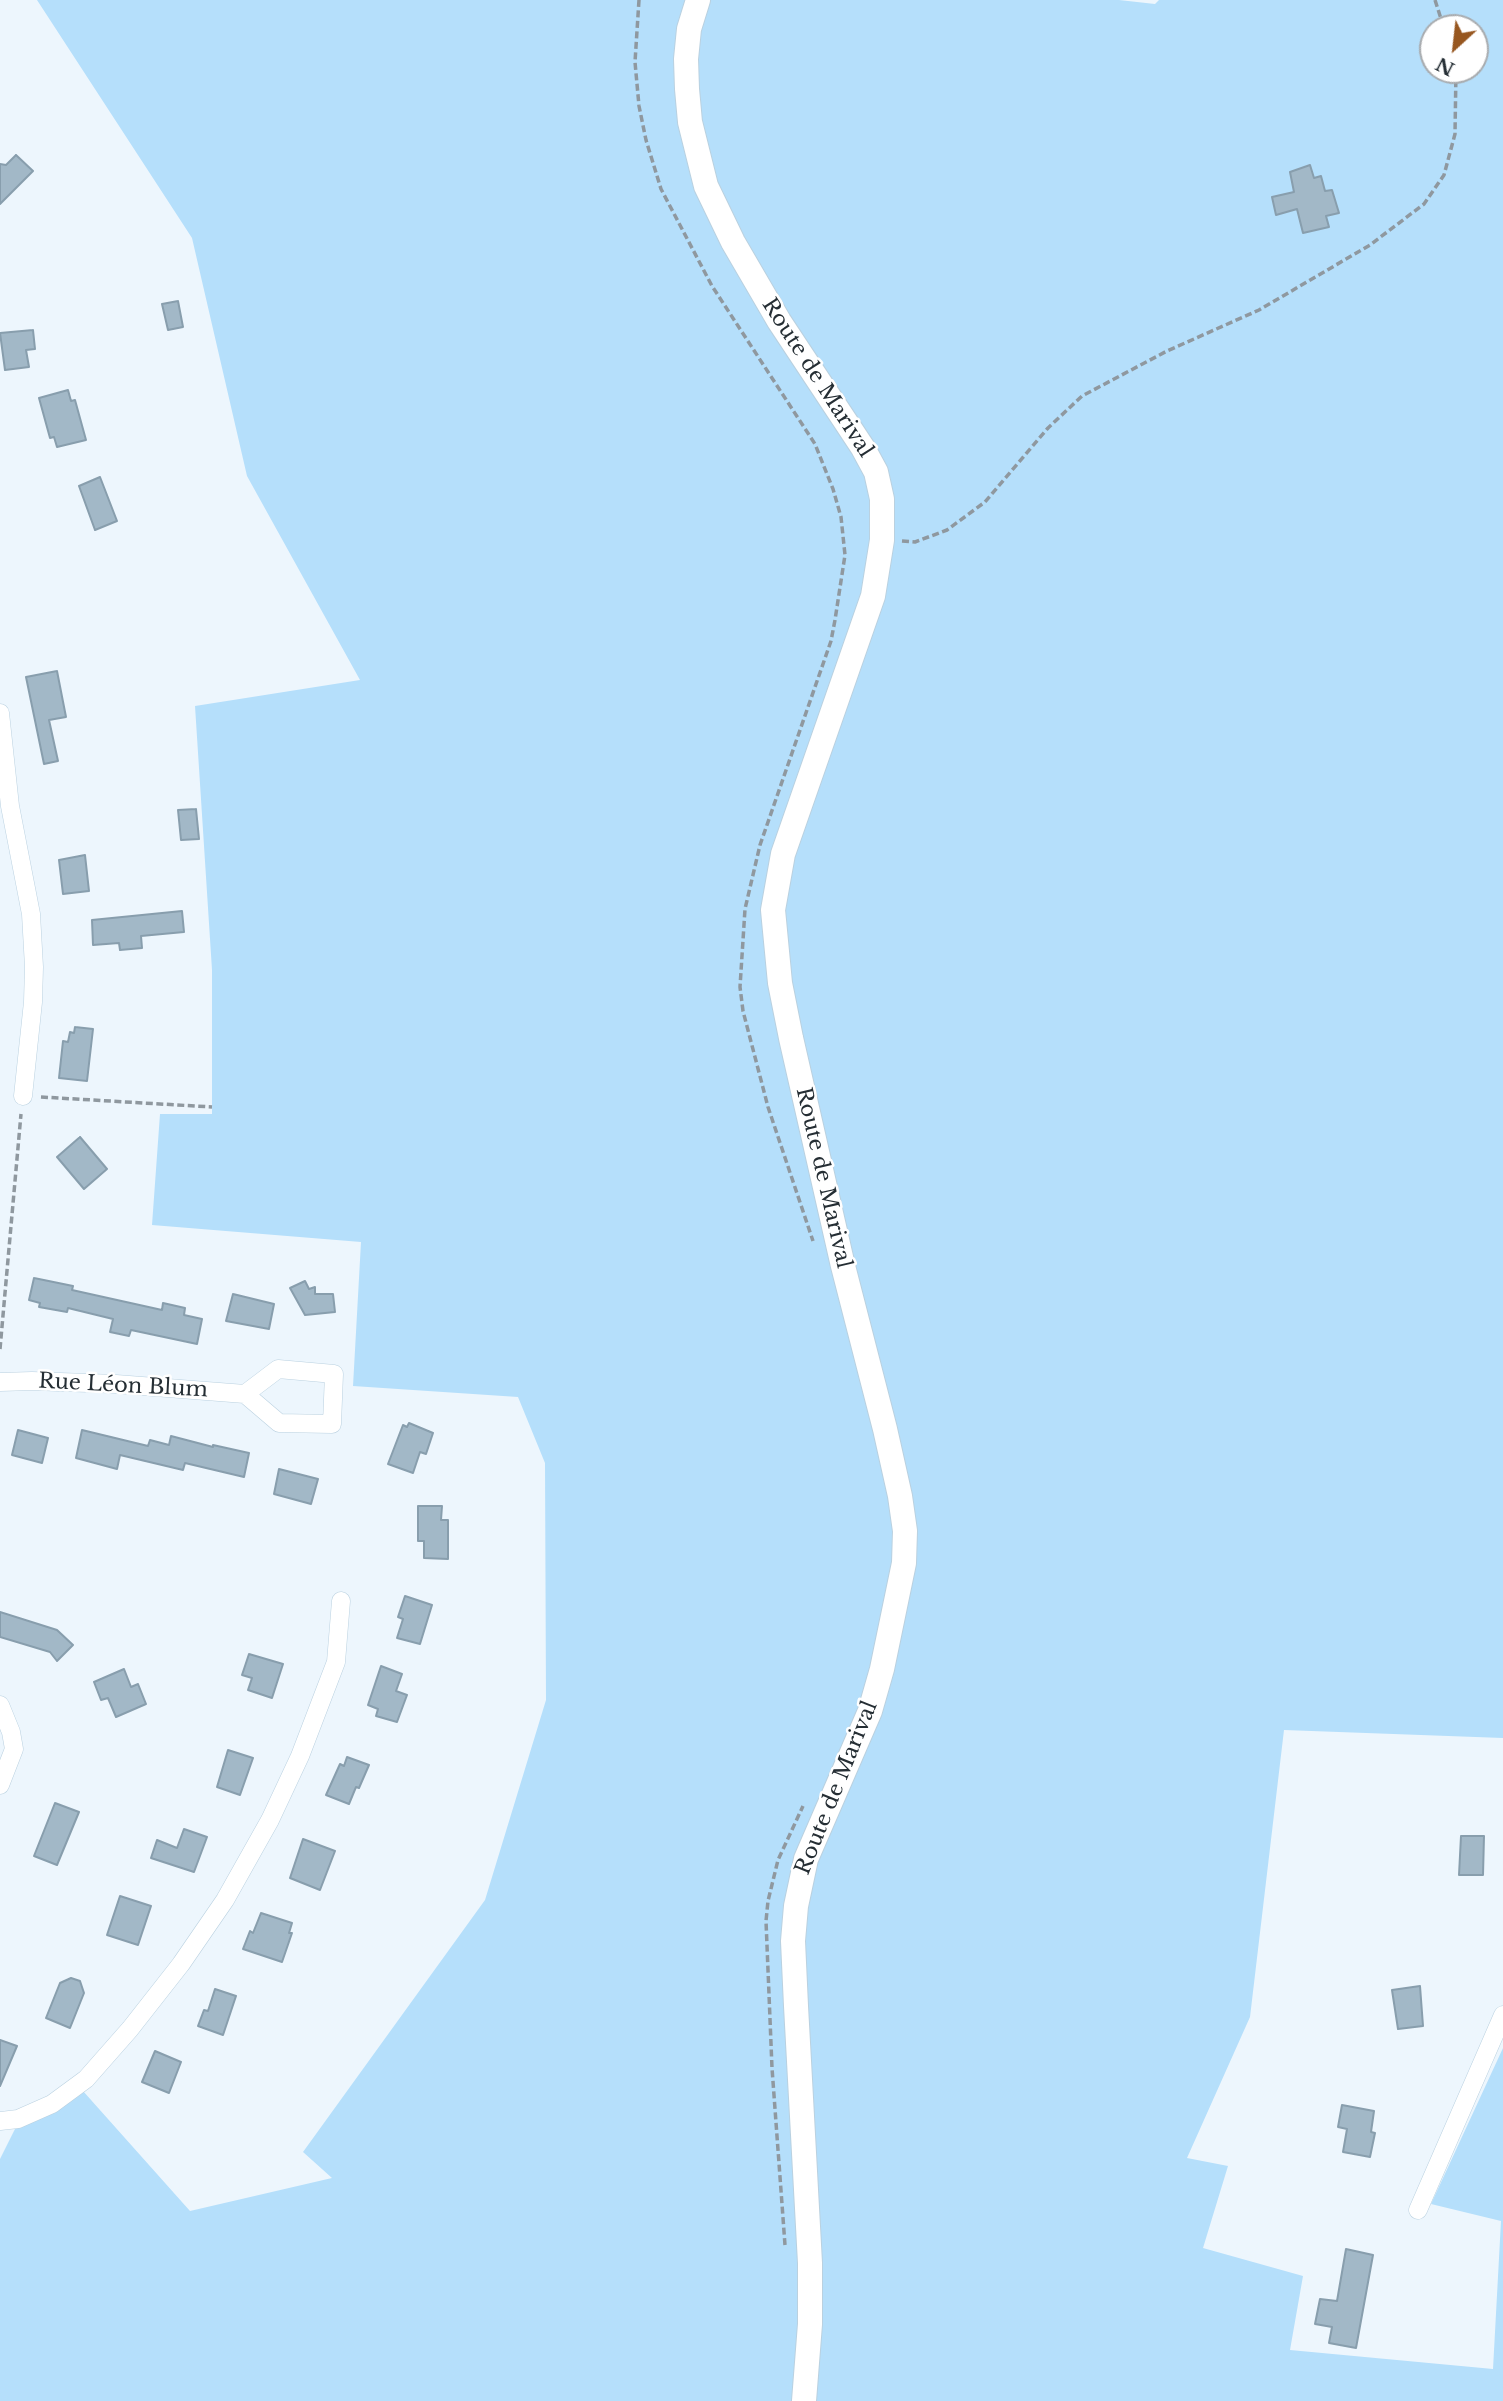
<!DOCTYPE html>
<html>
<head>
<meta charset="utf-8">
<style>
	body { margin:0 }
	#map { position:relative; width:1503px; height:2401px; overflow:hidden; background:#edf6fd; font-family:"Libre Baskerville",serif }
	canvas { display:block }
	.north { position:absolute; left:1419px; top:14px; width:70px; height:70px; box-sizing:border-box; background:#fff; border:2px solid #a8abae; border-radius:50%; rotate:207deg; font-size:19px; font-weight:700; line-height:28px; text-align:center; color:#252e34 }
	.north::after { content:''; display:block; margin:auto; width:24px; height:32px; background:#975720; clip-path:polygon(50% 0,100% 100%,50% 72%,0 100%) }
</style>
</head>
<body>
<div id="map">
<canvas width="1503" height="2401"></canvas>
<div class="north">N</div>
</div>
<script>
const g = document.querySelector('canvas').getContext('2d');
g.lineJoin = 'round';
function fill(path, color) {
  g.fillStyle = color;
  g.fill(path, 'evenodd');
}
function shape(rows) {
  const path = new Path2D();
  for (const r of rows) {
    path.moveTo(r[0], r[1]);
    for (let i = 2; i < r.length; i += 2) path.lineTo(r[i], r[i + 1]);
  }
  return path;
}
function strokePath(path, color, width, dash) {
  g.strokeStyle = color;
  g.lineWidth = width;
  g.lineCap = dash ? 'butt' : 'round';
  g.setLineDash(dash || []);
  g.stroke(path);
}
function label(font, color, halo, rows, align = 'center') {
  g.font = font + ' "Libre Baskerville",serif';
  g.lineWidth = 5;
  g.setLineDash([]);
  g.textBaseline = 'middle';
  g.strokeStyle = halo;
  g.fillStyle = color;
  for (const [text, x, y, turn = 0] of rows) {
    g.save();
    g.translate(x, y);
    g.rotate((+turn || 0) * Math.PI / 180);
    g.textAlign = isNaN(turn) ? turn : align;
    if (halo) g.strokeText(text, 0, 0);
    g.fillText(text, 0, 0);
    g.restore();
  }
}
fill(shape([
	[37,0,1119,0,1155,4,1159,0,1503,0,1503,1738,1284,1730,1250,2017,1187,2158,1228,2166,1203,2248,1303,2276,1290,2350,1493,2369,1501,2221,1431,2204,1503,2048,1503,2401,0,2401,0,2159,15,2129,51,2114,83,2091,190,2211,332,2178,303,2152,485,1900,546,1700,545,1463,518,1397,353,1386,361,1242,152,1225,160,1114,212,1114,212,970,195,706,360,680,247,476,192,238],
	[1433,28,1475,28,1475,70,1433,70]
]), '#b5dffb');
const building = shape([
	[16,155,33,171,0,204,0,164,6,165,16,155],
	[1310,165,1314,178,1321,176,1325,191,1332,190,1339,213,1326,216,1329,227,1303,233,1297,209,1276,215,1272,197,1294,192,1290,172,1310,165],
	[178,301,183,327,168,330,162,304,178,301],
	[33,330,35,349,26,350,29,367,5,370,0,333,33,330],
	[68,390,71,401,75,400,86,440,57,447,54,437,50,438,39,398,68,390],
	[100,477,117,521,95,530,79,486,100,477],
	[57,671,66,717,49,720,58,761,44,764,26,677,57,671],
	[196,809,199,839,181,840,178,810,196,809],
	[85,855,89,891,63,894,59,860,85,855],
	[182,911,184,932,141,936,142,948,120,950,119,943,93,945,92,920,182,911],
	[75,1027,93,1029,87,1081,59,1078,63,1041,68,1042,70,1032,74,1033,75,1027],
	[80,1137,107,1169,84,1189,57,1157,80,1137],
	[34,1278,73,1286,72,1290,162,1310,163,1303,185,1308,184,1315,202,1319,197,1344,131,1330,129,1336,110,1332,113,1319,68,1308,67,1312,39,1307,40,1303,29,1300,34,1278],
	[305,1281,309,1289,315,1287,315,1294,333,1294,335,1312,305,1315,290,1288,305,1281],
	[233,1294,274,1304,269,1329,226,1321,233,1294],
	[409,1423,433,1433,426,1454,420,1452,413,1473,388,1464,403,1425,407,1427,409,1423],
	[18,1430,48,1438,42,1463,12,1455,18,1430],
	[82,1430,148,1446,150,1440,169,1445,171,1436,213,1447,213,1445,249,1453,244,1477,185,1463,183,1470,120,1455,117,1469,76,1458,82,1430],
	[279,1469,318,1479,311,1504,274,1494,279,1469],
	[418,1506,442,1506,441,1520,448,1520,448,1559,424,1558,424,1541,418,1541,418,1506],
	[405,1596,432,1605,420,1644,397,1638,403,1619,398,1617,405,1596],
	[0,1612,57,1630,73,1645,57,1661,50,1652,0,1637,0,1612],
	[249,1654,283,1664,272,1698,248,1690,252,1678,242,1675,249,1654],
	[381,1666,402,1674,396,1691,407,1695,397,1722,376,1716,378,1709,368,1705,381,1666],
	[124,1669,131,1687,138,1684,146,1704,116,1717,108,1698,101,1700,94,1682,124,1669],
	[228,1750,253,1758,240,1795,217,1787,228,1750],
	[347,1757,369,1765,359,1788,356,1787,349,1804,326,1795,340,1764,344,1766,347,1757],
	[55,1803,79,1812,57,1865,34,1856,55,1803],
	[184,1829,207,1837,194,1872,151,1858,157,1840,177,1848,184,1829],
	[1461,1836,1484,1836,1483,1875,1459,1875,1461,1836],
	[303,1839,335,1851,320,1890,290,1878,303,1839],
	[120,1896,151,1906,138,1945,107,1935,120,1896],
	[261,1913,292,1923,289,1933,292,1933,282,1962,243,1949,250,1931,253,1933,261,1913],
	[71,1978,80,1981,84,1993,70,2028,46,2018,60,1983,71,1978],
	[1420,1986,1423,2026,1398,2029,1392,1990,1420,1986],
	[215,1989,236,1996,223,2035,198,2026,204,2010,208,2011,215,1989],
	[0,2040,17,2046,0,2086,0,2040],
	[155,2051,181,2062,169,2093,142,2082,155,2051],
	[1342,2105,1374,2111,1371,2132,1375,2133,1370,2157,1343,2152,1347,2129,1338,2127,1342,2105],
	[1346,2249,1373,2255,1356,2348,1329,2343,1332,2327,1315,2324,1320,2299,1337,2301,1346,2249]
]);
fill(building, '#a2b8c7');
strokePath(building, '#889ead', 2);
const minor = shape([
	[0,713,10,806,31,914,34,967,33,1002,23,1096],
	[0,1382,32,1381,116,1384,245,1394,279,1423,332,1424,334,1374,278,1369,245,1394],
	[0,1705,11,1732,14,1749,0,1785],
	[0,2121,18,2119,52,2104,86,2079,130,2029,181,1964,225,1900,270,1820,300,1756,336,1662,341,1601],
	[1418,2210,1503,2015]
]);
const secondary = shape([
	[698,0,689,29,686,59,687,89,690,122,706,186,733,242,779,321,863,448,876,472,882,499,882,540,873,596,783,854,773,910,780,983,791,1038,843,1266,885,1429,900,1496,905,1531,904,1563,882,1669,870,1711,806,1859,796,1906,793,1941,796,2006,810,2263,810,2324,804,2401]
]);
strokePath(minor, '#bad1e0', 19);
strokePath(secondary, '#bad1e0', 26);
strokePath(shape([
	[639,0,635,62,639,106,646,140,661,189,712,286,815,444,833,489,841,517,845,555,835,620,831,641,760,845,745,909,740,987,743,1011,768,1107,813,1241],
	[1435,0,1444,28],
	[902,541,915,542,947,530,985,502,1048,428,1082,396,1167,351,1259,310,1370,245,1424,204,1444,175,1455,134,1456,70],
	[41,1097,212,1107],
	[0,1349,21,1114],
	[785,2245,772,2068,766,1921,768,1901,778,1860,803,1806]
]), '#8f989f', 3.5, [7, 3.5]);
strokePath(minor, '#fff', 18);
strokePath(secondary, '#fff', 24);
label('21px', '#252e34', '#fff', [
	["Route de Marival",817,378,57],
	["Route de Marival",823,1178,77],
	["Rue Léon Blum",123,1386,3],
	["Route de Marival",837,1788,-68]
]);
</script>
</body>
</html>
